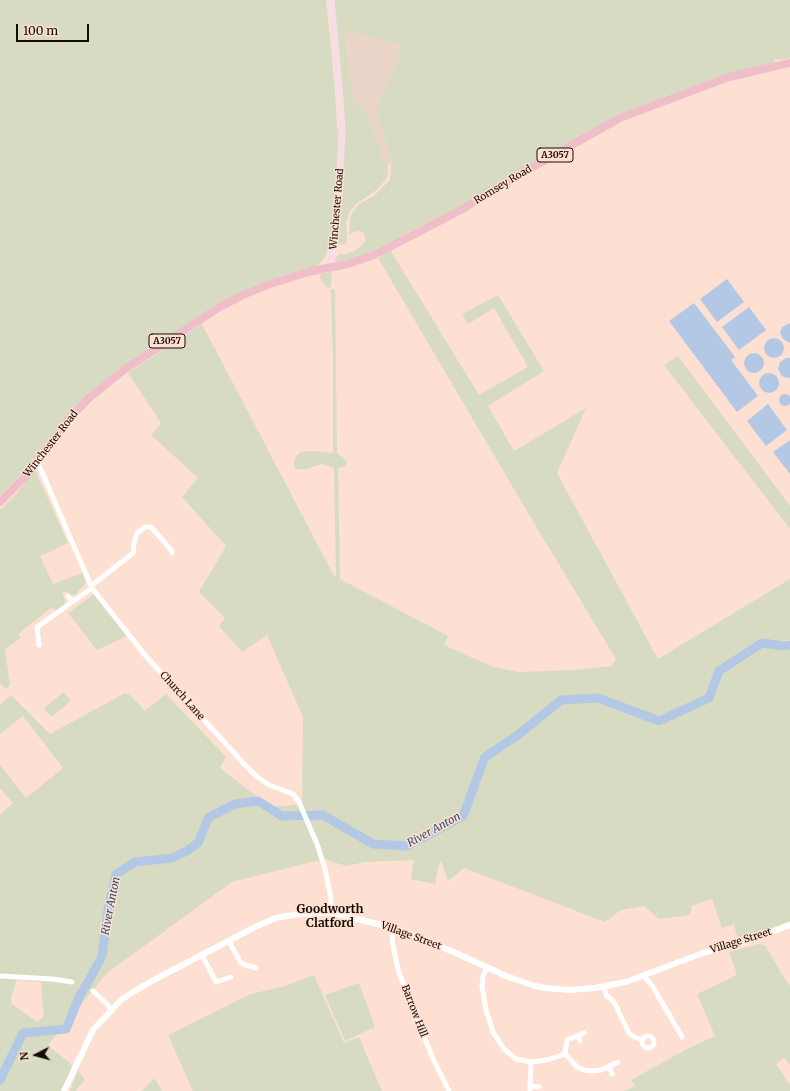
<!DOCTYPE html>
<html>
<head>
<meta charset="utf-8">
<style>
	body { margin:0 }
	#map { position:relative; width:790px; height:1091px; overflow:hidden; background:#fde0d1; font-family:Merriweather,serif }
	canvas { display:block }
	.north { position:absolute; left:16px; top:1035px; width:40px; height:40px; -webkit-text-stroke:3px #fde0d1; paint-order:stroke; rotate:264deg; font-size:11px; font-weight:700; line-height:16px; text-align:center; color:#160a05 }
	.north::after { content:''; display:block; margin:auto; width:14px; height:18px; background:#160a05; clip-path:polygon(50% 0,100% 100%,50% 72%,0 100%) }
	.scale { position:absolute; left:16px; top:24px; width:73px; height:18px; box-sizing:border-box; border:2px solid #160a05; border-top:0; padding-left:5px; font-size:12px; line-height:14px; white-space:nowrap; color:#160a05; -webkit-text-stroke:3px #fde0d1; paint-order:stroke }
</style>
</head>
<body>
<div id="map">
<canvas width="790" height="1091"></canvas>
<div class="north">N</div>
<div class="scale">100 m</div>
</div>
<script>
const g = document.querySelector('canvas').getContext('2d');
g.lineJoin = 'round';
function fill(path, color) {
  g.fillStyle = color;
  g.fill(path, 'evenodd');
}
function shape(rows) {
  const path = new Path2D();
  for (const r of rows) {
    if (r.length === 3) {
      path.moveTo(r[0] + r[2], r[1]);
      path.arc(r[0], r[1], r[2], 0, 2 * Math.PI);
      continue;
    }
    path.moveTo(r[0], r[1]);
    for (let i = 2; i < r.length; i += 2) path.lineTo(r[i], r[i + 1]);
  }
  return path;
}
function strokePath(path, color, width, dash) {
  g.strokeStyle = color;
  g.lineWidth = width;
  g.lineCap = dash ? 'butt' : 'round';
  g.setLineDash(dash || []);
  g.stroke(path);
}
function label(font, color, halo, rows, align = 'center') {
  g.font = font + ' Merriweather,serif';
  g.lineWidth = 3;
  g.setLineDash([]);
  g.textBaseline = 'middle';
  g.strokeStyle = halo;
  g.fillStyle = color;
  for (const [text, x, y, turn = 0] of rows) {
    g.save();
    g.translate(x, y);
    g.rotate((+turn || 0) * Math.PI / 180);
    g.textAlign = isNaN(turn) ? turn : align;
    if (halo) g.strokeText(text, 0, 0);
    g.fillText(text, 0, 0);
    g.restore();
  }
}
fill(shape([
	[345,28,403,46,378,105,378,117,389,150,391,163,383,163,380,148,367,114,362,106,354,101,351,83]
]), '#ead4c7');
fill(shape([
	[0,0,326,0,335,89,337,129,345,129,332,0,790,0,790,58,779,60,774,59,775,62,739,72,683,90,635,109,459,207,403,235,404,238,368,255,336,263,335,259,340,253,340,254,346,254,355,251,365,242,365,235,363,232,358,231,349,234,350,217,353,212,359,204,374,196,390,180,391,167,389,150,378,117,378,105,403,46,345,29,351,83,354,101,362,106,367,114,380,148,383,163,388,163,388,173,386,179,378,189,356,204,349,213,346,222,347,239,346,244,344,245,330,243,325,257,319,264,312,268,282,276,251,287,74,408,24,472,0,496],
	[391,251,479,395,528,367,494,308,468,324,462,314,498,295,544,371,488,406,514,451,586,408,557,473,658,659,790,579,790,640,781,641,781,650,790,649,790,921,738,941,734,924,722,928,712,899,692,906,690,915,659,919,644,906,621,910,605,922,464,868,448,881,442,863,440,860,435,884,411,879,414,860,365,862,346,866,324,859,232,882,107,973,48,1045,72,1065,70,1073,61,1091,0,1091,0,815,13,803,0,788,0,765,26,798,63,768,23,716,0,734,0,705,11,695,50,734,125,693,130,695,145,711,166,694,226,757,220,768,270,807,302,804,303,717,267,635,242,652,219,626,225,618,199,592,226,546,182,497,198,478,151,435,161,423,128,373,202,324,334,576,336,577,334,468,322,464,303,470,300,469,296,469,294,466,294,462,296,456,301,452,313,451,333,453,333,360,331,291,331,289,335,289,337,453,344,458,347,463,344,467,338,468,340,579,448,636,444,645,493,667,519,672,575,670,611,666,616,659,531,518,378,258],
	[17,980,41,982,43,1010,44,1016,37,1022,12,1004,11,997],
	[332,272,331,287,328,288,322,282,319,274],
	[678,356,790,506,790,529,664,365],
	[35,470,68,543,40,556,53,584,83,573,86,583,75,595,70,595,67,591,62,593,65,600,65,604,61,608,57,611,51,608,18,634,21,638,5,649,10,685,6,689,0,683,0,510,17,493],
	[94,594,127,636,97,650,68,613],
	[64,692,71,701,51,717,44,708],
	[759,944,766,946,781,973,790,986,790,1065,784,1058,776,1064,790,1085,790,1091,624,1091,635,1086,631,1080,685,1050,715,1036,697,994,737,975,729,952],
	[314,975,344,1043,359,1037,382,1091,193,1091,168,1035,251,994,285,986],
	[359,983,375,1027,345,1041,325,995],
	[78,1070,85,1080,75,1091,70,1091],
	[155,1078,162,1091,141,1091]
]), '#d7dbc2');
fill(shape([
	[727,279,744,302,717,322,700,299],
	[694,303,735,357,731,360,758,396,737,412,669,321],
	[749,307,766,330,739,350,722,327],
	[790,323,790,343,783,339,780,333,782,327],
	[774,348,10],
	[754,363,10],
	[786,358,790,358,790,378,784,377,781,375,778,369,780,362],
	[769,383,10],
	[785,400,6],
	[768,404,787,430,766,446,747,421],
	[790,440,790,474,773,452]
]), '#b3c8e4');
strokePath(shape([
	[0,1080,23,1033,66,1029,80,995,87,984,102,956,108,910,116,874,135,862,172,858,187,851,198,843,209,817,235,804,258,801,282,816,323,815,373,844,407,846,463,816,485,757,518,735,561,700,598,698,659,721,709,698,719,671,762,643,784,646,790,645]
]), '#b3c8e4', 9);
strokePath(shape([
	[38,463,92,588,144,654,246,766,256,776,269,785,293,794,299,802,317,844,325,869,331,899,330,913],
	[91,586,133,553,134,543,137,533,145,527,151,527,172,551,172,553],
	[68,596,72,601],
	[39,645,37,627,92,588],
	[394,928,392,939,398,970,433,1059,449,1091],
	[229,941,240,962,245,965,256,968],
	[202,955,216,982,231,977],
	[487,968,483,976,482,986,486,1010,493,1032,504,1049,516,1059,531,1062,547,1060,565,1054],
	[0,976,52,979,72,982],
	[644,976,653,987,682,1037],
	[604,987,606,995,614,1002,629,1033,634,1037,642,1040],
	[93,991,112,1009],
	[584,1033,567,1040,565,1054,577,1067,584,1070,592,1071,601,1070,618,1062],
	[578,1035,580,1041],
	[648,1042,6],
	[609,1067,612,1074],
	[530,1086,539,1087],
	[530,1091,531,1062]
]), '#fff', 5);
strokePath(shape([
	[64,1091,93,1030,122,999,148,983,257,926,276,918,298,914,330,913,341,915,394,928,456,953,506,976,535,986,546,988,569,990,595,988,626,982,703,953,747,941,790,925]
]), '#fff', 6);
strokePath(shape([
	[329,267,334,247,337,220,342,134,340,96,331,0]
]), '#f7dee3', 7);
strokePath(shape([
	[0,502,29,473,67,421,89,398,124,370,218,308,245,294,270,284,312,271,348,264,374,255,459,211,515,177,620,118,729,77,790,63]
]), '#efbec8', 8);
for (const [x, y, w] of [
	[555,155,36],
	[167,341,36]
]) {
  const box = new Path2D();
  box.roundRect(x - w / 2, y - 7, w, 14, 3);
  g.fillStyle = '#fde0d1';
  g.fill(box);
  strokePath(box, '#160a05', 1);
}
label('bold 9px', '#160a05', null, [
	["A3057",555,155],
	["A3057",167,341]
]);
label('10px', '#160a05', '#fde0d1', [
	["Romsey Road",503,185,-31],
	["Winchester Road",337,209,-85],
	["Winchester Road",51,444,-52],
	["Church Lane",182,696,48],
	["Village Street",411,936,20],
	["Village Street",741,941,-17],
	["Barrow Hill",414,1011,69]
]);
label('italic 11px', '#314e76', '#fde0d1', [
	["River Anton",434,830,-29],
	["River Anton",111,906,-79]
]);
label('bold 12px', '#160a05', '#fde0d1', [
	["Goodworth",330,910],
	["Clatford",330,924]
]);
</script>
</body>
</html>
